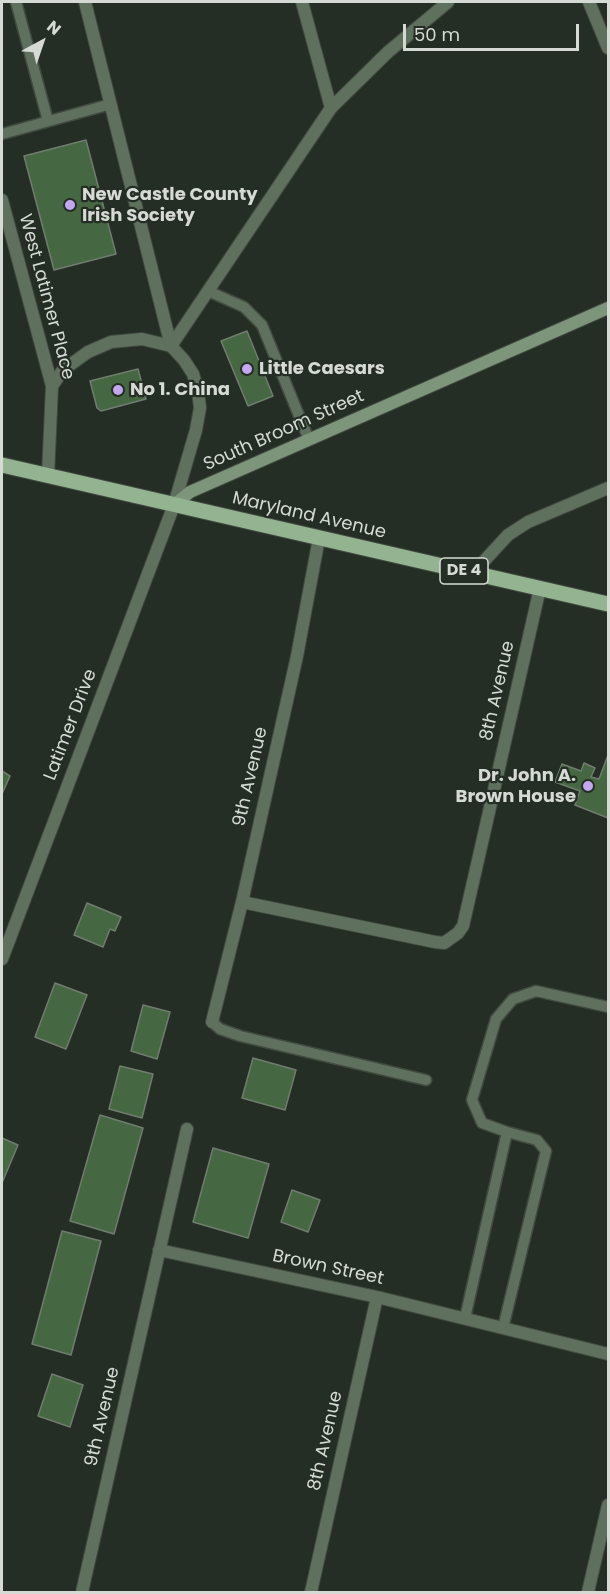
<!DOCTYPE html>
<html>
<head>
<meta charset="utf-8">
<style>
	body { margin:0 }
	#map { position:relative; width:610px; height:1594px; overflow:hidden; background:#252e24; font-family:Poppins,sans-serif }
	canvas { display:block }
	.frame { position:absolute; inset:0; border:3px solid #d5dbd4; pointer-events:none }
	.north { position:absolute; left:12px; top:12px; width:60px; height:60px; -webkit-text-stroke:4px #252e24; paint-order:stroke; rotate:40deg; font-size:16px; font-weight:700; line-height:24px; text-align:center; color:#d5dbd4 }
	.north::after { content:''; display:block; margin:auto; width:21px; height:27px; background:#d5dbd4; clip-path:polygon(50% 0,100% 100%,50% 72%,0 100%) }
	.scale { position:absolute; left:403px; top:24px; width:176px; height:27px; box-sizing:border-box; border:3px solid #d5dbd4; border-top:0; padding-left:8px; font-size:18px; line-height:21px; white-space:nowrap; color:#d5dbd4; -webkit-text-stroke:4px #252e24; paint-order:stroke }
</style>
</head>
<body>
<div id="map">
<canvas width="610" height="1594"></canvas>
<div class="frame"></div>
<div class="north">N</div>
<div class="scale">50 m</div>
</div>
<script>
const g = document.querySelector('canvas').getContext('2d');
g.lineJoin = 'round';
function fill(path, color) {
  g.fillStyle = color;
  g.fill(path, 'evenodd');
}
function shape(rows) {
  const path = new Path2D();
  for (const r of rows) {
    path.moveTo(r[0], r[1]);
    for (let i = 2; i < r.length; i += 2) path.lineTo(r[i], r[i + 1]);
  }
  return path;
}
function strokePath(path, color, width, dash) {
  g.strokeStyle = color;
  g.lineWidth = width;
  g.lineCap = dash ? 'butt' : 'round';
  g.setLineDash(dash || []);
  g.stroke(path);
}
function label(font, color, halo, rows, align = 'center') {
  g.font = font + ' Poppins,sans-serif';
  g.lineWidth = 4.5;
  g.setLineDash([]);
  g.textBaseline = 'middle';
  g.strokeStyle = halo;
  g.fillStyle = color;
  for (const [text, x, y, turn = 0] of rows) {
    g.save();
    g.translate(x, y);
    g.rotate((+turn || 0) * Math.PI / 180);
    g.textAlign = isNaN(turn) ? turn : align;
    if (halo) g.strokeText(text, 0, 0);
    g.fillText(text, 0, 0);
    g.restore();
  }
}
const building = shape([
	[86,140,116,254,54,270,24,156,86,140],
	[247,331,273,396,248,406,221,341,247,331],
	[138,369,146,399,101,411,97,408,90,381,138,369],
	[608,755,608,818,575,805,580,791,555,782,562,764,581,771,584,763,595,768,591,777,599,779,608,755],
	[2,771,10,776,2,794,2,771],
	[87,903,121,917,115,931,110,929,103,947,74,935,87,903],
	[55,983,87,995,66,1049,35,1037,55,983],
	[143,1005,170,1012,157,1059,131,1051,143,1005],
	[253,1058,296,1070,285,1110,242,1098,253,1058],
	[120,1066,153,1074,142,1118,109,1109,120,1066],
	[100,1115,143,1128,114,1234,70,1221,100,1115],
	[2,1138,18,1145,2,1183,2,1138],
	[213,1148,269,1164,248,1238,193,1222,213,1148],
	[292,1190,320,1200,308,1232,281,1222,292,1190],
	[62,1231,101,1241,71,1355,32,1344,62,1231],
	[52,1374,83,1385,70,1427,38,1416,52,1374]
]);
fill(building, '#456842');
strokePath(building, '#717c70', 1.5);
const lane = shape([
	[16,2,48,121],
	[2,134,111,104],
	[208,291,244,307,262,325,309,440],
	[212,1022,220,1029,240,1036,426,1080],
	[465,1318,507,1132],
	[503,1328,546,1151,537,1140,507,1132,482,1123,472,1100,496,1019,513,999,536,991,608,1007]
]);
const street = shape([
	[85,2,171,346],
	[302,2,331,108],
	[589,2,608,48],
	[2,200,52,386,48,476],
	[171,346,331,108,388,52,448,2],
	[473,573,508,535,528,522,608,488],
	[242,902,435,942,444,943,458,933,463,926,540,588],
	[2,959,174,505,196,430,200,408,198,391,193,374,184,360,171,346,142,339,111,342,88,352,63,370,52,386],
	[212,1022,242,902,297,656,319,538],
	[159,1250,377,1297,608,1354],
	[82,1592,187,1129],
	[311,1592,377,1297],
	[588,1592,608,1505]
]);
const secondary = shape([
	[174,505,190,492,608,308]
]);
const primary = shape([
	[2,465,608,604]
]);
strokePath(lane, '#414a40', 13);
strokePath(street, '#414a40', 14);
strokePath(secondary, '#414a40', 14);
strokePath(primary, '#414a40', 17);
strokePath(lane, '#60705f', 10);
strokePath(street, '#60705f', 12);
strokePath(secondary, '#7d967b', 12);
strokePath(primary, '#94b491', 15);
for (const [x, y, r, color] of [
	[70,205,6,"#c4a7f1"],
	[247,369,6,"#c4a7f1"],
	[118,390,6,"#c4a7f1"],
	[588,786,6,"#c4a7f1"]
]) {
  const dot = new Path2D();
  dot.arc(x, y, r, 0, 2 * Math.PI);
  g.fillStyle = color;
  g.fill(dot);
  strokePath(dot, '#252e24', 2);
}
for (const [x, y, w] of [
	[464,571,48]
]) {
  const box = new Path2D();
  box.roundRect(x - w / 2, y - 13, w, 26, 4.5);
  g.fillStyle = '#252e24';
  g.fill(box);
  strokePath(box, '#d5dbd4', 1.5);
}
label('bold 16px', '#d5dbd4', null, [
	["DE 4",464,571]
]);
label('bold 18px', '#d5dbd4', '#252e24', [
	["New Castle County",82,195],
	["Irish Society",82,216],
	["Little Caesars",259,369],
	["No 1. China",130,390],
	["Dr. John A.",576,776,"right"],
	["Brown House",576,797,"right"]
], 'left');
label('18px', '#d5dbd4', '#252e24', [
	["West Latimer Place",46,297,75],
	["South Broom Street",284,431,-24],
	["Maryland Avenue",309,516,13],
	["8th Avenue",498,691,-77],
	["Latimer Drive",71,725,-69],
	["9th Avenue",251,777,-77],
	["Brown Street",328,1268,12],
	["9th Avenue",103,1417,-77],
	["8th Avenue",326,1441,-77]
]);
</script>
</body>
</html>
